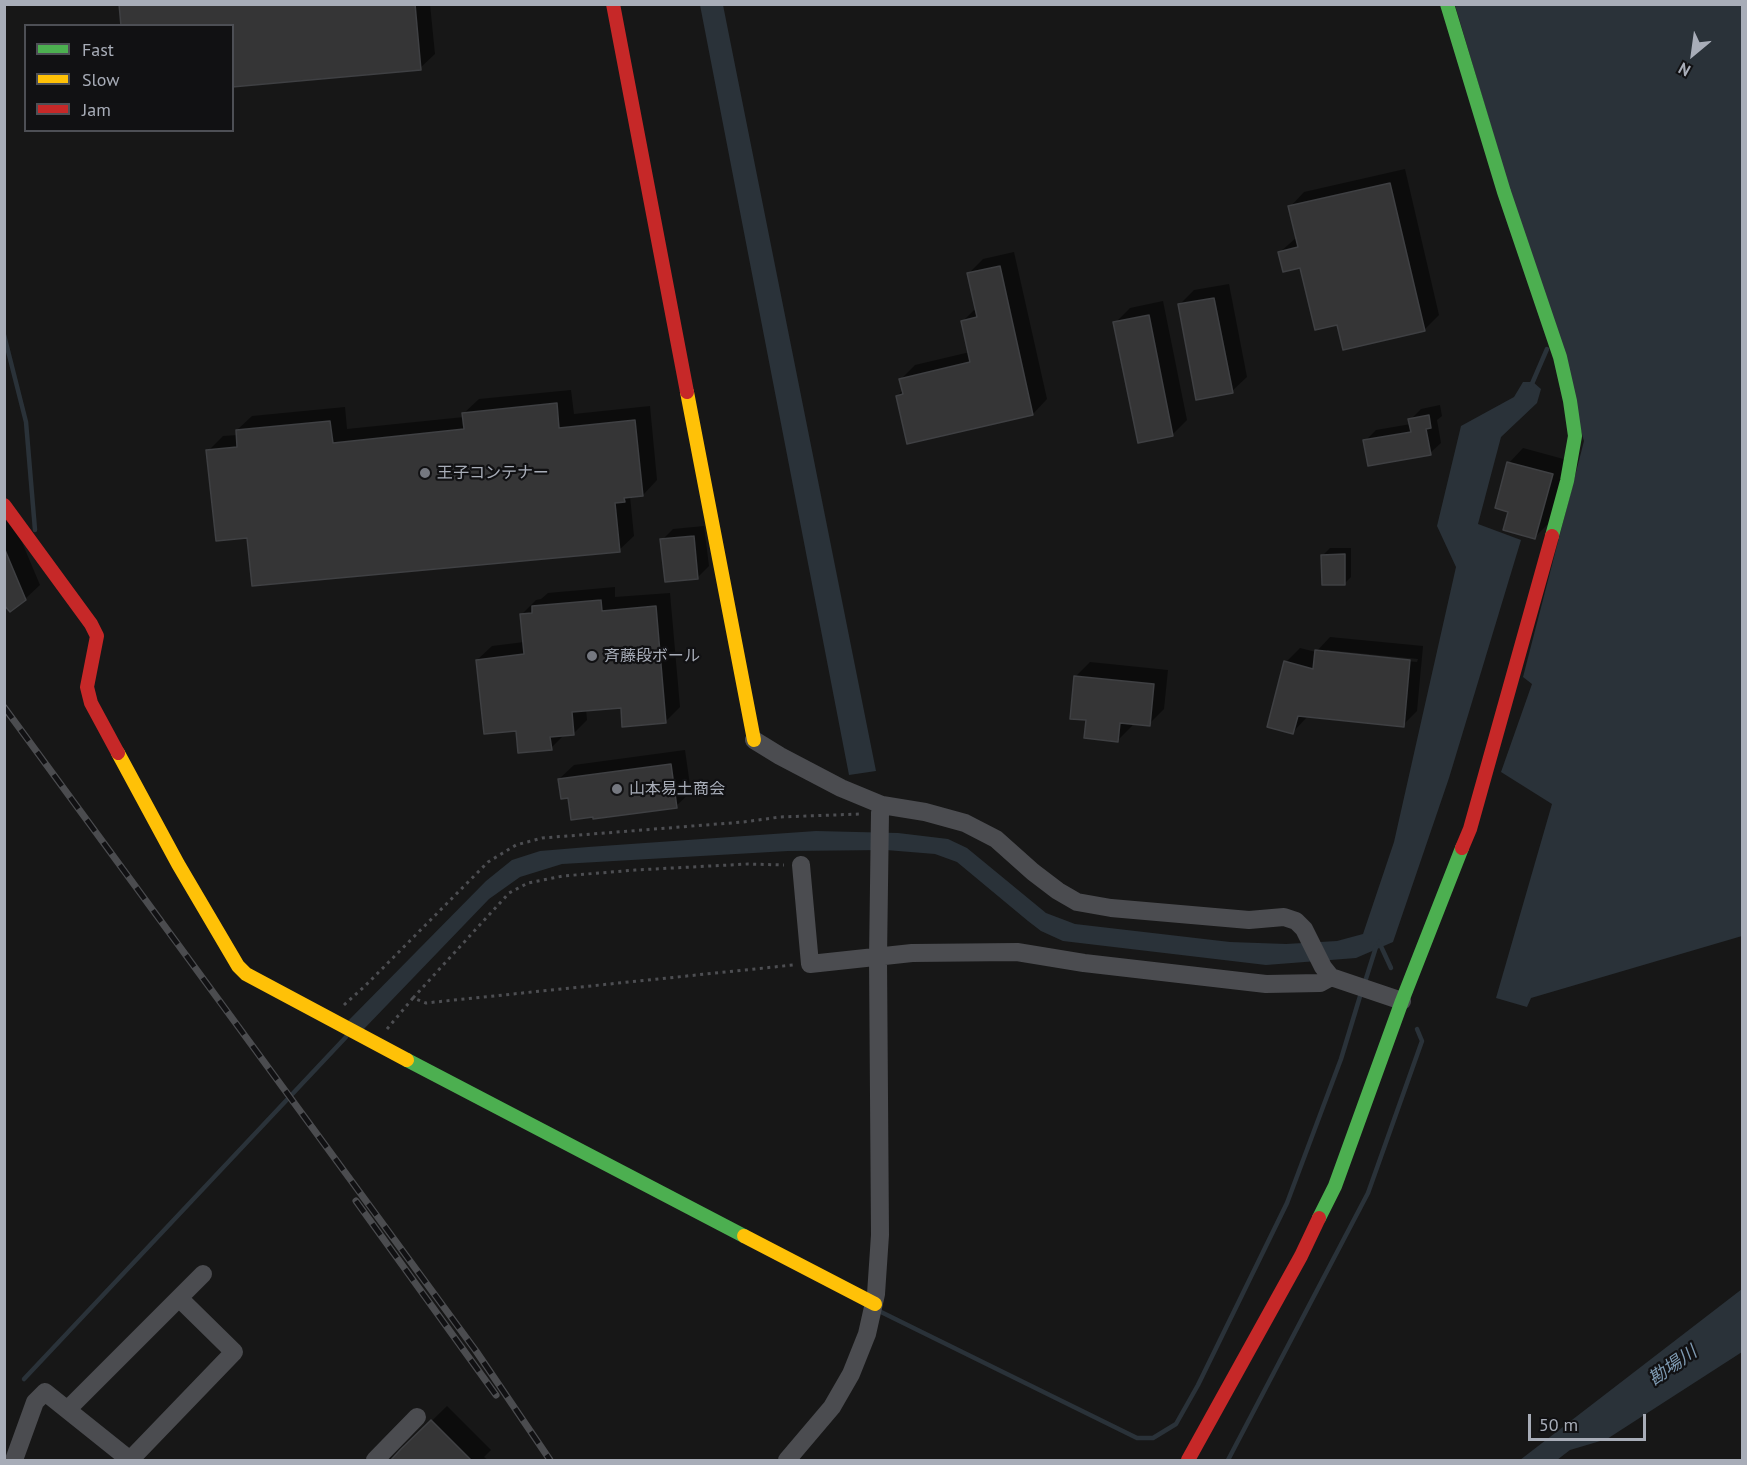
<!DOCTYPE html>
<html>
<head>
<meta charset="utf-8">
<style>
	body { margin:0 }
	#map { position:relative; width:1747px; height:1465px; overflow:hidden; background:#171717; font-family:"PT Sans",sans-serif }
	canvas { display:block }
	.frame { position:absolute; inset:0; border:6px solid #a8adb8; pointer-events:none }
	.legend { position:absolute; left:24px; top:24px; width:210px; height:108px; box-sizing:border-box; background:#111113; border:2px solid #4d4f55; margin:0; padding:8px 10px; list-style:none; font-size:18px; color:#a8adb8 }
	.legend li { display:flex; align-items:center; gap:12px; height:30px }
	.legend b { width:30px; border:2px solid #4d4f55 }
	.north { position:absolute; left:1663px; top:24px; width:60px; height:60px; -webkit-text-stroke:4px #111113; paint-order:stroke; rotate:209deg; font-size:16px; font-weight:700; line-height:24px; text-align:center; color:#a8adb8 }
	.north::after { content:''; display:block; margin:auto; width:21px; height:27px; background:#a8adb8; clip-path:polygon(50% 0,100% 100%,50% 72%,0 100%) }
	.scale { position:absolute; left:1528px; top:1414px; width:118px; height:27px; box-sizing:border-box; border:3px solid #a8adb8; border-top:0; padding-left:8px; font-size:18px; line-height:21px; white-space:nowrap; color:#a8adb8; -webkit-text-stroke:4px #111113; paint-order:stroke }
</style>
</head>
<body>
<div id="map">
<canvas width="1747" height="1465"></canvas>
<div class="frame"></div>
<ul class="legend">
<li><b style="height:8px;background:#4caf50"></b>Fast</li>
<li><b style="height:8px;background:#ffc107"></b>Slow</li>
<li><b style="height:8px;background:#c62828"></b>Jam</li>
</ul>
<div class="north">N</div>
<div class="scale">50 m</div>
</div>
<script>
const g = document.querySelector('canvas').getContext('2d');
g.lineJoin = 'round';
function fill(path, color) {
  g.fillStyle = color;
  g.fill(path, 'evenodd');
}
function shape(rows) {
  const path = new Path2D();
  for (const r of rows) {
    path.moveTo(r[0], r[1]);
    for (let i = 2; i < r.length; i += 2) path.lineTo(r[i], r[i + 1]);
  }
  return path;
}
function strokePath(path, color, width, dash) {
  g.strokeStyle = color;
  g.lineWidth = width;
  g.lineCap = dash ? 'butt' : 'round';
  g.setLineDash(dash || []);
  g.stroke(path);
}
function label(font, color, halo, rows, align = 'center') {
  g.font = font + ' "PT Sans","Noto Sans JP",sans-serif';
  g.lineWidth = 4.5;
  g.setLineDash([]);
  g.textBaseline = 'middle';
  g.strokeStyle = halo;
  g.fillStyle = color;
  for (const [text, x, y, turn = 0] of rows) {
    g.save();
    g.translate(x, y);
    g.rotate((+turn || 0) * Math.PI / 180);
    g.textAlign = isNaN(turn) ? turn : align;
    if (halo) g.strokeText(text, 0, 0);
    g.fillText(text, 0, 0);
    g.restore();
  }
}
fill(shape([
	[700,5,723,5,876,771,849,775],
	[1455,5,1742,5,1742,936,1531,998,1527,1007,1496,998,1552,804,1501,772,1532,684,1523,677,1584,441],
	[1523,382,1533,382,1541,389,1537,403,1501,437,1478,524,1521,540,1449,778,1393,942,1356,958,1266,965,1063,941,1041,931,1028,921,957,862,935,854,886,850,788,851,562,864,520,877,489,899,362,1031,347,1022,486,881,512,860,540,851,588,847,816,831,898,833,948,839,967,848,1046,913,1075,924,1230,942,1286,944,1337,941,1363,934,1394,842,1456,567,1437,526,1461,426,1514,397],
	[1742,1289,1742,1352,1607,1439,1570,1450,1557,1460,1520,1460]
]), '#2a3239');
fill(shape([
	[120,4,430,4,435,54,420,68,232,26],
	[1405,169,1439,315,1425,329,1344,348,1338,323,1302,266,1280,252,1297,237,1290,207,1304,192],
	[1014,252,1047,399,1033,414,897,396,903,390,901,379,915,365,970,352,963,321,976,308,968,274,983,259],
	[1229,284,1247,377,1232,391,1179,305,1194,290],
	[1163,301,1187,420,1173,434,1115,323,1130,308],
	[571,390,574,414,650,406,657,480,643,495,630,496,634,536,619,550,208,451,223,436,238,435,237,430,252,416,345,407,347,429,464,417,464,413,479,399],
	[1440,405,1442,416,1437,420,1441,443,1430,453,1365,441,1376,430,1411,424,1410,420,1421,409],
	[1523,448,1567,460,1549,523,1535,537,1510,511,1509,463],
	[4,507,11,516,40,585,25,599,4,602],
	[704,526,709,566,698,577,662,540,673,529],
	[1330,548,1351,548,1351,577,1344,584,1323,555],
	[615,587,615,597,670,593,680,707,666,721,622,706,586,709,587,720,573,734,564,735,551,748,517,729,477,660,492,646,524,642,522,614,536,600,541,599,548,593],
	[1330,637,1423,646,1417,711,1403,725,1308,716,1293,732,1286,662,1300,648,1316,652],
	[1327,650,1418,659,1417,662,1327,653],
	[1090,662,1168,670,1164,709,1149,724,1133,722,1132,726,1118,740,1088,719,1076,676],
	[685,750,691,792,676,806,569,797,559,779,574,765],
	[447,1406,491,1450,484,1457,488,1460,392,1460]
]), '#0007');
strokePath(shape([
	[4,335,26,422,35,530],
	[1531,386,1547,349],
	[1379,942,1391,968],
	[1364,985,1376,947],
	[879,1311,1137,1438,1153,1438,1176,1424,1198,1385,1287,1203,1341,1059,1361,993],
	[24,1379,346,1037],
	[1228,1460,1368,1193,1422,1041,1417,1029]
]), '#2a3239', 4.5);
const building = shape([
	[119,4,415,4,421,70,232,87,232,26,121,26,119,4],
	[1390,183,1425,331,1343,350,1337,325,1315,330,1300,268,1283,272,1278,252,1298,247,1288,206,1390,183],
	[1000,266,1033,415,907,444,896,396,903,394,899,379,970,362,961,321,977,317,967,273,1000,266],
	[1214,298,1233,393,1196,400,1178,304,1214,298],
	[1149,315,1173,436,1138,443,1113,322,1149,315],
	[557,403,559,428,635,420,643,496,624,498,625,502,615,503,620,552,252,586,247,538,216,541,206,450,237,447,236,430,330,421,333,443,464,429,462,413,557,403],
	[1429,415,1431,428,1426,429,1431,455,1368,466,1363,440,1411,432,1408,419,1429,415],
	[1507,462,1553,474,1535,539,1503,530,1508,512,1495,508,1507,462],
	[694,536,698,579,665,582,660,539,694,536],
	[5,550,26,600,10,612,4,605,5,550],
	[1345,554,1345,585,1322,585,1321,555,1345,554],
	[601,600,602,611,656,606,666,723,622,727,621,708,572,712,574,735,550,737,552,750,518,753,516,731,484,734,476,660,524,654,520,614,532,613,532,606,601,600],
	[1315,650,1410,660,1404,727,1298,716,1293,734,1267,727,1284,661,1313,669,1315,650],
	[1074,676,1154,684,1150,726,1120,723,1118,742,1084,738,1086,720,1070,719,1074,676],
	[671,764,677,808,593,819,593,817,571,820,568,798,561,799,558,779,671,764],
	[431,1420,472,1461,390,1461,401,1449,431,1420]
]);
fill(building, '#353536');
strokePath(building, '#3f4043', 1.5);
strokePath(shape([
	[413,998,509,893,528,883,563,876,635,870,748,864,784,865],
	[344,1005,365,986,488,862,516,845,542,838,743,822,780,817,860,814],
	[387,1029,413,998,426,1003,793,965]
]), '#4d4e52', 3, [3, 4.5]);
strokePath(shape([
	[754,740,780,756,841,788,882,805,925,812,965,823,996,839,1033,872,1058,891,1077,902,1111,908,1249,920,1284,917,1296,921,1304,929,1323,967,1331,977,1402,1001],
	[801,865,810,964,912,953,1017,952,1084,963,1266,984,1320,983,1331,977],
	[68,1409,203,1274],
	[14,1460,35,1402,45,1392,130,1460,234,1352,179,1298],
	[375,1460,417,1417],
	[787,1460,832,1407,851,1374,867,1334,876,1294,880,1235,878,958,880,813,882,805]
]), '#4b4c50', 18);
strokePath(shape([
	[1447,4,1504,192,1560,357,1570,401,1575,436,1567,481,1552,536],
	[407,1060,744,1236],
	[1319,1218,1335,1186,1402,1001,1462,848]
]), '#4caf50', 14);
strokePath(shape([
	[687,392,754,740],
	[118,753,178,864,238,966,246,974,407,1060],
	[744,1236,875,1304]
]), '#ffc107', 14);
strokePath(shape([
	[613,4,687,392],
	[4,505,91,624,97,636,87,687,91,703,118,753],
	[1462,848,1470,829,1552,536],
	[1188,1460,1301,1256,1319,1218]
]), '#c62828', 14);
const rail = shape([
	[4,707,476,1351,550,1460],
	[356,1201,496,1395]
]);
strokePath(rail, '#4b4c4f', 7);
strokePath(rail, '#111113', 4.5, [14]);
for (const [x, y, r, color] of [
	[425,473,6,"#757880"],
	[592,656,6,"#757880"],
	[617,789,6,"#757880"]
]) {
  const dot = new Path2D();
  dot.arc(x, y, r, 0, 2 * Math.PI);
  g.fillStyle = color;
  g.fill(dot);
  strokePath(dot, '#111113', 2);
}
label('16px', '#a8adb8', '#111113', [
	["王子コンテナー",437,473],
	["斉藤段ボール",604,656],
	["山本易土商会",629,789]
], 'left');
label('italic 18px', '#7f9bb3', '#111113', [
	["勘場川",1673,1366,-35]
]);
</script>
</body>
</html>
